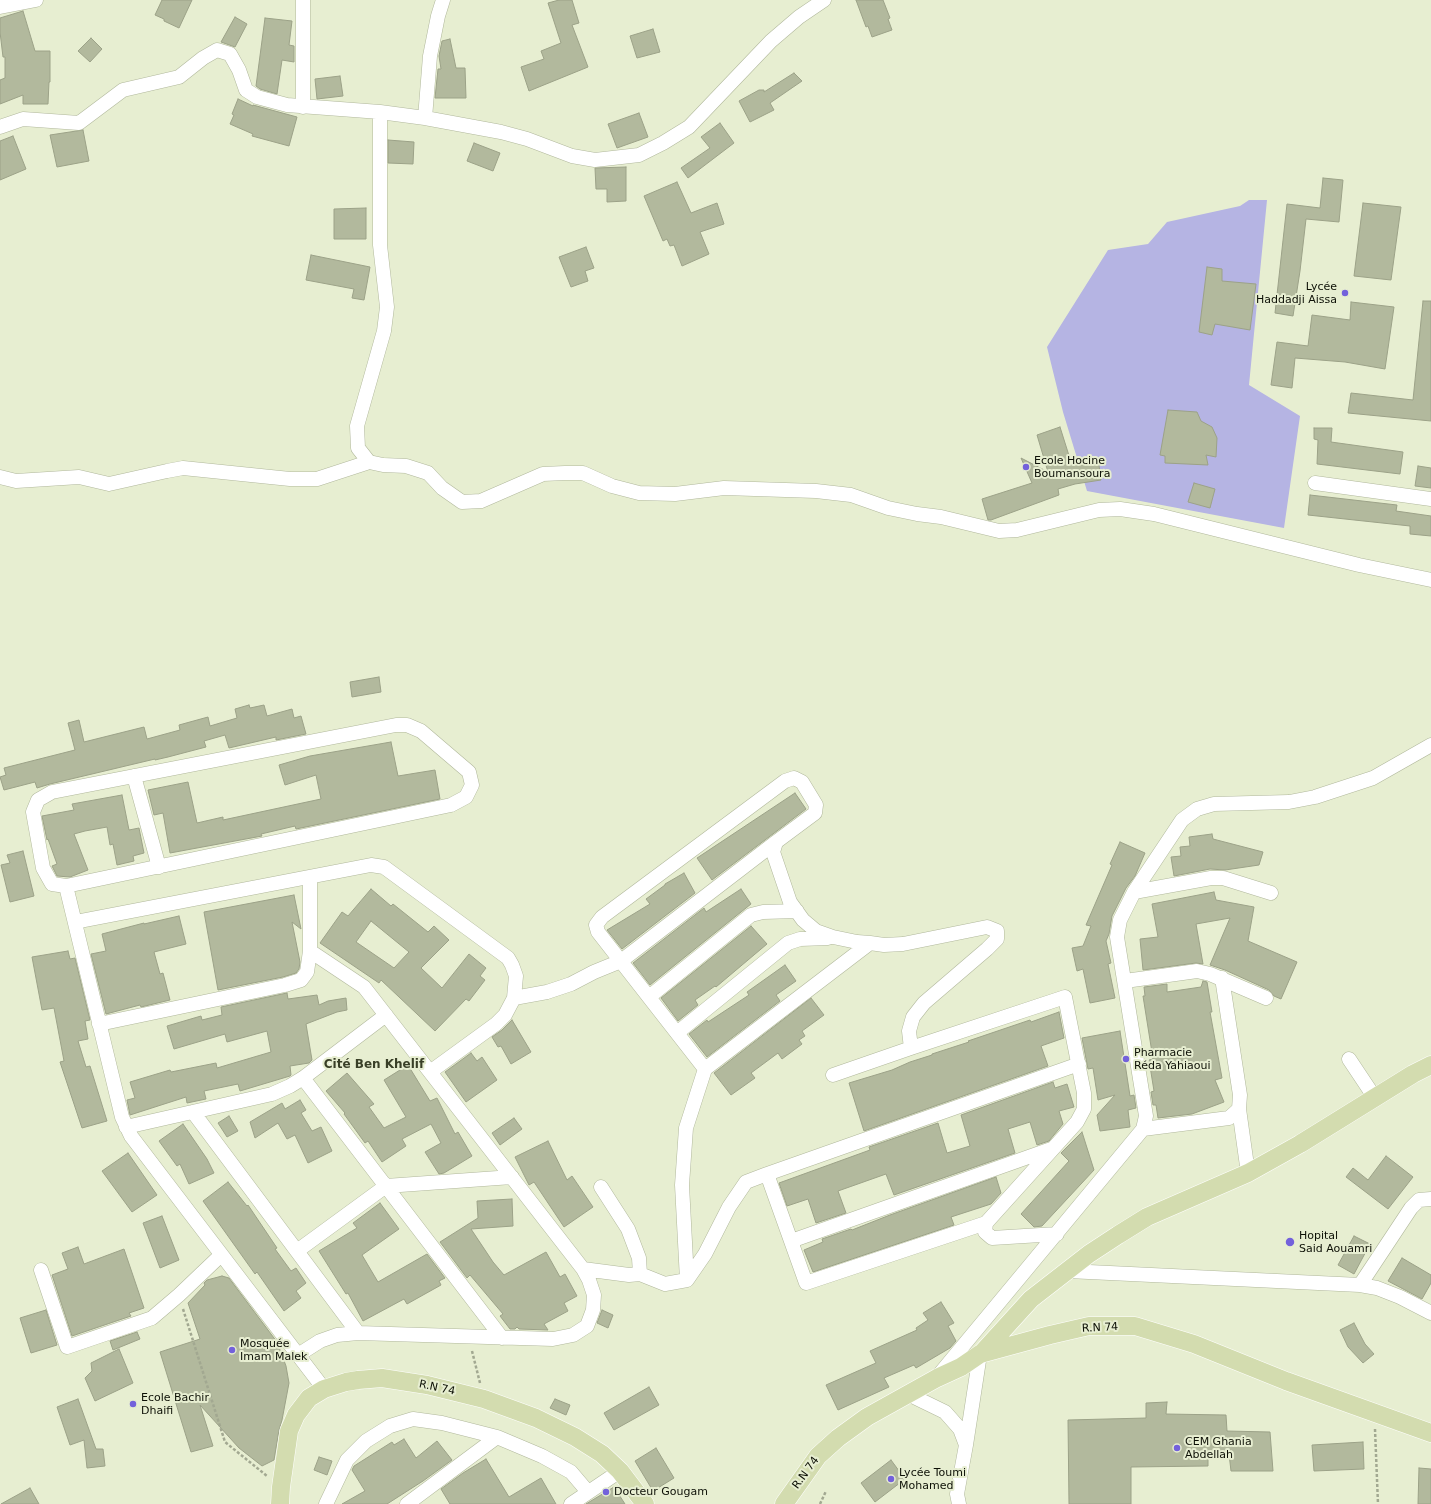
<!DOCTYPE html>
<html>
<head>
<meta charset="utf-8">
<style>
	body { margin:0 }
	canvas { display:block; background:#e7eed1 }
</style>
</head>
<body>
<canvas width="1431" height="1504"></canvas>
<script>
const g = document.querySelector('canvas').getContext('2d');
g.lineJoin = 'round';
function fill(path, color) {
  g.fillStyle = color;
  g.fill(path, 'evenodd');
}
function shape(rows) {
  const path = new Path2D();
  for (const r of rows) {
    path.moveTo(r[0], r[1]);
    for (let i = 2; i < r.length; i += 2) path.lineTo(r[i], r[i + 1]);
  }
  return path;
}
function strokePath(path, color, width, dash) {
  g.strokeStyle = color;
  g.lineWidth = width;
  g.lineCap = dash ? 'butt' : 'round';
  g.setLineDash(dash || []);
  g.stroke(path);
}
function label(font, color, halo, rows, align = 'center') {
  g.font = font + ' "DejaVu Sans",sans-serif';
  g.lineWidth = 4;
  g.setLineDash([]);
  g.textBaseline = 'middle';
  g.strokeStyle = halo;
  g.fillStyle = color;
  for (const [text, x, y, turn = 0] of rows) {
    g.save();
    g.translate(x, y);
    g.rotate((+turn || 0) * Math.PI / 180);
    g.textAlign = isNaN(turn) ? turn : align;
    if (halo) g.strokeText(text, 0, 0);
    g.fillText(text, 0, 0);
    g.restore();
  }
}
fill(shape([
	[1249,200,1267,200,1249,385,1300,416,1284,528,1087,491,1063,412,1047,347,1108,250,1148,244,1167,222,1240,206]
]), '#b5b4e3');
const building = shape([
	[162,0,192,0,179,28,164,21,164,19,155,15,162,0],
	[559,0,572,0,579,23,572,25,588,67,529,91,521,67,544,59,541,51,561,43,548,3,559,0],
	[856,0,883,0,890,18,888,19,892,30,872,37,868,26,866,27,856,0],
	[23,11,35,51,50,51,50,82,49,82,48,104,23,104,23,95,0,104,0,80,5,78,5,57,3,57,0,32,0,18,23,11],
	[235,17,247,24,235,47,221,42,235,17],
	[265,18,292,21,289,45,294,46,294,62,282,60,277,94,260,89,256,86,265,18],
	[653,29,660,52,637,58,630,36,653,29],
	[91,38,102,49,90,62,78,51,91,38],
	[450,39,456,68,465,68,466,98,435,98,438,69,441,69,439,56,442,41,450,39],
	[794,73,802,81,770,103,774,110,750,122,739,101,759,90,764,90,764,92,794,73],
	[340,76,343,96,317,99,315,79,340,76],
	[238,99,253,106,253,105,297,117,289,146,252,136,253,134,230,124,234,115,232,114,238,99],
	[639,113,648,137,617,148,608,124,639,113],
	[720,123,734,143,688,178,681,168,710,148,701,137,720,123],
	[83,130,89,161,57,167,50,135,83,130],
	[13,136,26,169,0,180,0,141,13,136],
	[388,140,414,142,413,164,388,163,388,140],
	[474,143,500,153,493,171,467,161,474,143],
	[626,167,626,201,607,202,607,189,596,189,595,168,626,167],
	[1323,178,1343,180,1339,222,1306,219,1300,271,1293,316,1275,313,1287,204,1320,208,1323,178],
	[677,182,691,213,717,203,724,224,700,232,709,254,682,266,674,245,670,246,667,239,663,241,644,196,677,182],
	[1363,203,1401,207,1391,280,1354,276,1363,203],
	[366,208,366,239,334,239,334,209,366,208],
	[586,247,594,268,585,271,588,281,571,287,559,257,586,247],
	[311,255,370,267,364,300,352,298,354,289,306,280,311,255],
	[1207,267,1222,269,1222,281,1256,284,1250,330,1215,324,1212,335,1199,332,1207,267],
	[1423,301,1431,301,1431,421,1348,413,1351,393,1413,400,1423,301],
	[1351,302,1394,307,1385,369,1345,362,1295,358,1292,388,1271,385,1277,342,1308,346,1312,315,1350,320,1351,302],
	[1168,410,1197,412,1201,421,1212,427,1217,438,1216,457,1206,455,1208,465,1165,463,1165,456,1160,455,1168,410],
	[1060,427,1071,462,1098,458,1101,480,1075,484,1058,489,1059,495,991,520,988,520,982,499,1032,483,1021,458,1048,472,1037,435,1060,427],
	[1314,428,1332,428,1331,442,1403,452,1400,474,1317,464,1318,440,1314,439,1314,428],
	[1418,466,1431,468,1431,488,1415,486,1418,466],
	[1194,483,1215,489,1210,508,1188,502,1194,483],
	[1310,495,1397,505,1396,511,1431,516,1431,536,1410,534,1410,526,1308,515,1310,495],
	[379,677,381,692,352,697,350,682,379,677],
	[249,705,250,708,264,705,267,716,292,709,294,718,301,716,306,734,276,740,276,737,229,748,225,735,204,741,206,747,168,757,155,760,155,759,50,784,37,788,35,782,4,790,0,777,6,775,4,768,75,750,68,723,79,720,84,742,144,727,147,739,180,730,179,725,208,717,210,726,237,718,235,709,249,705],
	[391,742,398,776,435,770,440,799,296,829,295,826,261,834,262,836,170,853,163,813,154,815,148,790,188,782,197,823,223,817,223,820,321,799,316,775,285,785,279,765,310,756,391,742],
	[795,793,806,809,712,880,697,858,795,793],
	[122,795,129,830,139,828,144,853,133,856,134,861,117,865,113,844,110,845,107,827,85,831,74,834,88,870,70,877,57,876,52,866,57,864,48,839,47,840,42,816,74,810,72,804,122,795],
	[1212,834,1213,839,1263,852,1259,865,1225,870,1210,869,1174,876,1171,857,1181,856,1180,847,1190,846,1189,837,1212,834],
	[1120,842,1145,853,1135,876,1126,888,1112,916,1109,934,1106,941,1111,963,1108,964,1115,998,1090,1003,1083,969,1077,971,1072,948,1083,946,1091,926,1086,925,1112,865,1110,864,1120,842],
	[23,851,34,896,10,902,1,865,10,863,7,855,23,851],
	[684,873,695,893,622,949,607,930,650,904,646,899,665,885,665,884,684,873],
	[371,889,391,906,393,904,428,932,434,926,449,940,421,968,442,988,469,954,486,968,480,976,485,980,469,1001,466,999,435,1031,381,980,379,983,320,943,342,912,348,916,371,889],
	[371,921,409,952,394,968,356,942,371,921],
	[741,889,751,904,650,985,633,963,704,908,706,912,741,889],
	[1214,892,1216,900,1254,907,1248,941,1297,962,1281,999,1274,996,1269,990,1225,970,1210,965,1230,918,1196,924,1203,964,1196,963,1143,970,1140,939,1158,937,1152,904,1214,892],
	[294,895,301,929,292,922,300,962,299,969,296,973,283,977,218,990,204,912,294,895],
	[179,916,186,944,154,952,160,974,163,973,170,1000,141,1007,140,1005,106,1014,91,954,106,951,102,934,144,923,144,924,179,916],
	[751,926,767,944,716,987,715,986,695,1000,698,1005,678,1021,661,998,751,926],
	[68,951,70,959,75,958,90,1020,85,1021,88,1039,78,1041,86,1067,90,1066,107,1121,82,1128,60,1062,64,1061,54,1008,42,1010,32,957,68,951],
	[785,965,796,981,776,995,780,1001,707,1057,689,1034,707,1020,708,1022,749,995,747,992,785,965],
	[1203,981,1207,982,1212,1012,1210,1012,1222,1078,1215,1080,1224,1102,1192,1114,1158,1118,1156,1105,1153,1105,1151,1092,1154,1091,1149,1060,1153,1059,1143,996,1145,996,1144,987,1167,984,1167,992,1201,987,1203,981],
	[287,993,288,999,317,995,319,1005,328,1001,346,998,347,1010,337,1012,306,1024,312,1060,309,1063,290,1066,291,1075,290,1076,240,1091,238,1084,204,1091,206,1099,187,1103,186,1097,130,1115,127,1100,135,1098,130,1082,170,1070,171,1072,216,1063,217,1068,271,1052,267,1031,227,1042,225,1034,174,1049,167,1026,201,1016,202,1020,222,1015,221,1007,287,993],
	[811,998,824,1015,802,1031,805,1036,799,1040,802,1044,782,1059,778,1053,751,1073,755,1078,731,1095,714,1073,811,998],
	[1059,1012,1064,1038,1041,1046,1048,1066,864,1131,849,1083,892,1070,910,1062,932,1055,932,1054,969,1042,968,1041,1030,1020,1031,1022,1059,1012],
	[512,1020,531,1052,511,1064,501,1046,498,1047,492,1037,502,1030,512,1020],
	[1120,1031,1130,1096,1134,1095,1136,1108,1128,1110,1130,1127,1100,1131,1097,1115,1115,1095,1098,1100,1093,1068,1088,1069,1082,1038,1120,1031],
	[471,1053,477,1061,482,1057,497,1080,466,1102,445,1072,471,1053],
	[408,1065,430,1101,437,1098,455,1134,458,1132,472,1156,444,1173,439,1174,425,1152,441,1143,431,1124,402,1139,406,1146,382,1162,368,1141,365,1143,344,1114,345,1113,326,1091,347,1073,374,1104,369,1107,384,1128,406,1117,384,1080,408,1065],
	[1053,1082,1055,1088,1067,1084,1074,1107,1059,1111,1063,1124,1049,1141,1037,1145,1030,1122,1008,1129,1015,1153,894,1195,886,1174,838,1191,846,1213,816,1223,808,1199,787,1206,779,1183,870,1150,869,1147,938,1123,947,1153,970,1146,961,1115,1053,1082],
	[300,1100,306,1110,301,1113,312,1131,321,1127,332,1151,308,1163,295,1135,287,1139,278,1123,255,1138,250,1122,282,1103,285,1109,300,1100],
	[229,1116,238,1131,227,1137,218,1123,229,1116],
	[514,1118,522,1129,500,1145,492,1133,514,1118],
	[183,1124,207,1159,214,1173,189,1184,180,1164,177,1166,159,1141,183,1124],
	[1082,1132,1094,1170,1042,1226,1034,1227,1021,1214,1069,1161,1061,1153,1082,1132],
	[548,1141,567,1180,572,1176,593,1207,564,1227,534,1182,529,1185,515,1157,548,1141],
	[128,1153,157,1195,132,1212,102,1171,128,1153],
	[1386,1156,1413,1177,1388,1209,1346,1177,1353,1168,1368,1180,1386,1156],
	[996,1177,1001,1193,991,1204,951,1217,954,1225,813,1272,804,1250,823,1242,822,1239,851,1229,852,1230,890,1215,996,1177],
	[228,1182,247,1206,248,1205,277,1248,275,1249,291,1271,296,1268,306,1283,296,1291,301,1298,284,1311,257,1272,255,1274,203,1201,228,1182],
	[512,1199,513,1226,471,1229,493,1262,504,1275,546,1252,560,1277,565,1274,577,1296,564,1303,568,1311,544,1324,548,1330,519,1329,517,1327,515,1329,510,1329,500,1316,503,1314,470,1275,467,1278,440,1242,478,1218,477,1201,512,1199],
	[380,1203,399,1229,362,1255,378,1282,427,1254,445,1278,439,1281,441,1285,407,1304,404,1299,363,1321,348,1293,346,1294,319,1251,357,1228,353,1223,380,1203],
	[162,1216,179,1260,160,1268,143,1223,162,1216],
	[1354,1236,1370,1244,1354,1274,1338,1265,1354,1236],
	[78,1247,84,1264,124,1249,144,1308,129,1313,131,1316,72,1336,52,1275,68,1269,62,1253,78,1247],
	[1402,1258,1431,1275,1431,1283,1422,1299,1388,1281,1402,1258],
	[222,1276,229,1278,277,1342,286,1366,289,1383,282,1420,279,1430,274,1460,262,1466,239,1448,200,1405,213,1446,191,1452,160,1352,200,1339,188,1303,205,1285,204,1283,207,1280,222,1276],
	[941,1302,954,1323,948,1326,956,1341,950,1348,916,1368,914,1365,884,1378,889,1387,838,1410,826,1385,876,1363,870,1351,917,1330,916,1328,928,1320,923,1313,941,1302],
	[46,1310,57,1345,31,1353,20,1318,46,1310],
	[602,1310,613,1315,608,1328,597,1323,602,1310],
	[1354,1323,1365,1344,1374,1354,1363,1363,1348,1347,1340,1330,1354,1323],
	[137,1332,140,1339,113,1350,110,1341,137,1332],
	[119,1349,133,1383,95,1401,85,1378,92,1371,91,1363,119,1349],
	[649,1387,659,1405,614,1430,604,1413,649,1387],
	[78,1399,96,1449,103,1449,105,1466,87,1468,84,1440,70,1445,57,1407,78,1399],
	[555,1399,570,1405,566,1415,550,1408,555,1399],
	[1167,1402,1166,1414,1226,1415,1227,1431,1270,1432,1273,1471,1231,1471,1229,1454,1208,1454,1208,1466,1131,1467,1131,1504,1069,1504,1068,1420,1146,1418,1146,1403,1167,1402],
	[404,1439,416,1458,437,1441,452,1460,423,1481,387,1504,342,1504,365,1491,352,1470,354,1466,392,1442,394,1445,404,1439],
	[1363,1442,1364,1469,1314,1471,1312,1445,1363,1442],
	[656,1448,674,1478,653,1491,635,1461,656,1448],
	[319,1457,332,1461,327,1475,314,1470,319,1457],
	[486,1459,509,1497,541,1478,556,1504,450,1504,441,1489,463,1473,486,1459],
	[891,1460,905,1479,875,1502,861,1483,891,1460],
	[1419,1468,1431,1469,1431,1504,1418,1504,1419,1468],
	[614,1487,625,1504,586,1504,614,1487],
	[30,1488,39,1504,1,1504,30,1488]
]);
fill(building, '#b2b99d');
strokePath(building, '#9ca288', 1);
const minor = shape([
	[0,7,36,0],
	[303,107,303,0],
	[380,112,380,245,387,307,384,331,357,426,358,448,369,462,383,465,406,466,428,473,442,488,462,502,481,501,543,474,565,473,583,473,612,486,639,493,675,494,724,488,816,491,851,495,888,508,917,514,941,517,999,531,1017,530,1099,510,1120,509,1154,514,1359,565,1431,580],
	[425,118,430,56,438,16,443,0],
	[0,127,23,119,79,123,123,90,179,77,203,58,217,50,230,54,239,70,246,90,257,97,287,105,380,112,425,118,501,132,527,139,572,156,595,160,639,155,663,143,689,127,771,41,799,17,824,0],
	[0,477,16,481,79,477,109,484,167,471,183,468,290,479,317,479,369,462],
	[1315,483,1431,499],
	[396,725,407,725,421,731,469,772,472,785,466,797,451,805,66,886,52,884,43,868,33,812,38,800,52,792,396,725],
	[134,776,159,867],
	[66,886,122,1117,131,1136,324,1389],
	[1134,892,1211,878,1223,878,1271,893],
	[75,922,371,865,384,867,508,958,512,965,516,976,514,998,505,1015,496,1024,430,1072],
	[870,943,705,1069,598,932,596,925,602,917,785,781,794,778,802,782,816,805,815,813,776,842,773,852,790,902,803,920,816,931,833,937,857,942,870,943,884,945,903,944,987,927,997,931,997,939,987,949,924,1003,913,1017,909,1031,911,1048],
	[1125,981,1197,971,1210,974,1266,998],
	[649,997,751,915,763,912,797,911],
	[514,998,547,992,571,984,594,972,621,961,776,842],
	[99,1024,285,985,301,980,307,972,310,951,310,877],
	[677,1033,788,943,800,939,828,938],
	[1349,1059,1375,1098],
	[833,1075,911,1048,1065,997,1084,1093,1084,1109,1077,1122,986,1223,985,1232,992,1238,1057,1234],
	[303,1078,502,1338],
	[1239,1109,1248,1173],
	[193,1112,358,1333],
	[126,1127,272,1094,290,1086,303,1078,386,1015],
	[1143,1129,1229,1118,1239,1109,1240,1095,1222,978],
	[986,1223,806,1283,767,1174,1079,1064],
	[791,1241,1051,1149],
	[297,1251,386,1186,512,1177],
	[583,1269,629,1275,640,1274,639,1258,628,1229,601,1187],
	[41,1270,67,1347,152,1318,179,1295,221,1255],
	[1068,1271,1360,1285,1377,1288,1400,1297,1431,1313],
	[640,1274,665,1284,687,1280,705,1254,729,1207,746,1182,767,1174],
	[687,1280,682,1185,686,1128,705,1069],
	[1360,1285,1411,1208,1419,1200,1431,1199],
	[298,1355,320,1341,337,1335,358,1333,553,1339,573,1335,587,1326,593,1310,594,1295,589,1280,583,1269,364,987,310,951],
	[938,1376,1143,1129,1146,1116,1117,937,1120,920,1134,892,1182,820,1197,809,1214,804,1289,802,1315,797,1373,778,1431,745],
	[908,1394,945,1412,960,1429,966,1445,980,1354],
	[326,1504,347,1460,366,1441,390,1426,413,1419,442,1423,497,1437,542,1456,571,1472,588,1492],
	[407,1504,497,1437],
	[571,1504,620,1471],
	[959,1504,957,1494,966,1445]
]);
const major = shape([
	[981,1354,1031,1299,1089,1254,1118,1235,1147,1217,1248,1173,1300,1144,1413,1074,1431,1065],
	[280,1504,281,1487,289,1431,296,1415,309,1398,324,1389,346,1382,358,1380,382,1378,427,1385,484,1399,536,1418,575,1437,602,1454,620,1471,645,1504],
	[784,1504,818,1456,838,1438,867,1417,937,1378,961,1367,980,1354,1050,1335,1089,1326,1135,1326,1194,1344,1286,1381,1431,1433]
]);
strokePath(minor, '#b1b89c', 15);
strokePath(major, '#fff', 19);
strokePath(shape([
	[183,1309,225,1442,267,1476],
	[472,1351,480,1383],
	[1375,1429,1378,1504],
	[820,1504,826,1491]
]), '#a2a891', 2.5, [3, 2]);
strokePath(minor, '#fff', 14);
strokePath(major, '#d3dcaf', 18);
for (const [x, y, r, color] of [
	[1345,293,4,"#7361db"],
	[1026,467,4,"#7361db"],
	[1126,1059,4,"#7361db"],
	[1290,1242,5,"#7361db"],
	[232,1350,4,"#7361db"],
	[133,1404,4,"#7361db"],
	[1177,1448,4,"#7361db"],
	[891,1479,4,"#7361db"],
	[606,1492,4,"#7361db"]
]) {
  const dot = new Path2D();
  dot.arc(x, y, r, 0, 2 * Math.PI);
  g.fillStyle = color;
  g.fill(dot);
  strokePath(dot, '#e7eed1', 1.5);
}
label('11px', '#0d1006', '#e7eed1', [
	["Lycée",1337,287,"right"],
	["Haddadji Aissa",1337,300,"right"],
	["Ecole Hocine",1034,461],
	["Boumansoura",1034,474],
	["Pharmacie",1134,1053],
	["Réda Yahiaoui",1134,1066],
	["Hopital",1299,1236],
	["Said Aouamri",1299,1249],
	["Mosquée",240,1344],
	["Imam Malek",240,1357],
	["Ecole Bachir",141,1398],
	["Dhaifi",141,1411],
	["CEM Ghania",1185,1442],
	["Abdellah",1185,1455],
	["Lycée Toumi",899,1473],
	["Mohamed",899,1486],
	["Docteur Gougam",614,1492]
], 'left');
label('11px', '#0d1006', '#e7eed1', [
	["R.N 74",1100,1328,-3],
	["R.N 74",437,1388,12],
	["R.N 74",806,1473,-54]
]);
label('bold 12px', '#393f27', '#e7eed1', [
	["Cité Ben Khelif",374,1065]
]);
</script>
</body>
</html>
